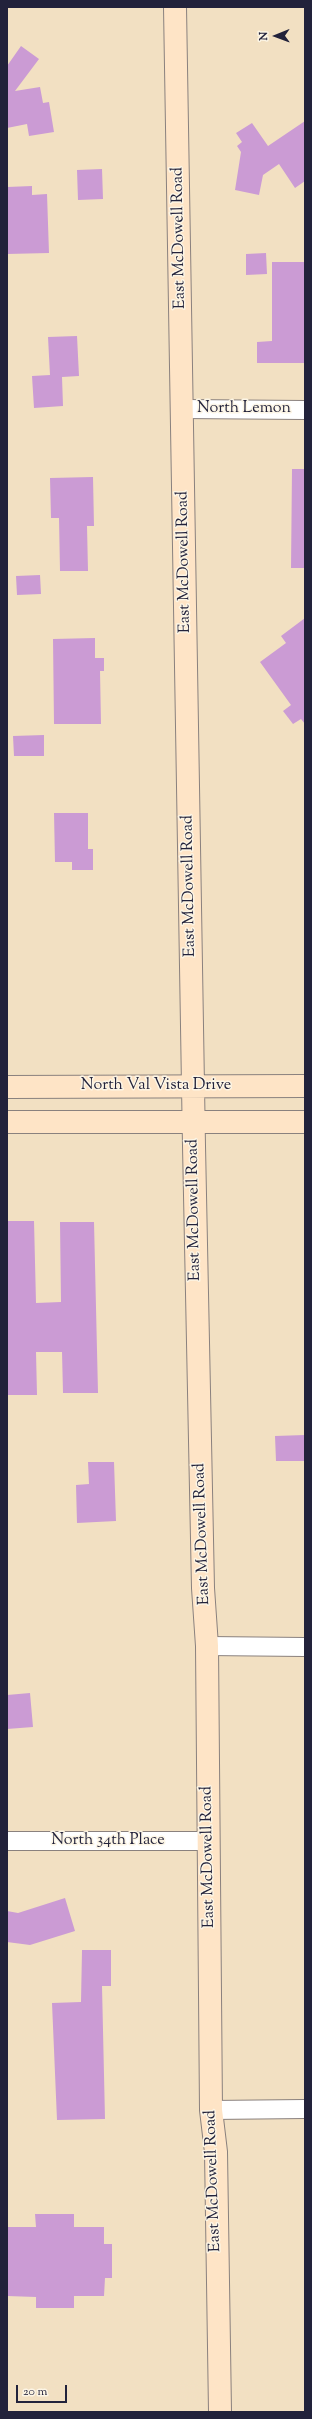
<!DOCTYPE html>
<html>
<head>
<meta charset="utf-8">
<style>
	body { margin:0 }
	#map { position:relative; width:312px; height:2419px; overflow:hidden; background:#f2e0c2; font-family:"Sorts Mill Goudy",serif }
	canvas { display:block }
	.frame { position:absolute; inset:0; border:8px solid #22223b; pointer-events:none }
	.north { position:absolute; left:256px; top:16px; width:40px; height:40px; -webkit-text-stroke:3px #fcf5e5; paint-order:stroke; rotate:269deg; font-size:11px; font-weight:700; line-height:16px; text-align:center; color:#22223b }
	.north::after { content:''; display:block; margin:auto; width:14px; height:18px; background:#22223b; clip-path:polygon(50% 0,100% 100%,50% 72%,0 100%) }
	.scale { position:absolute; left:16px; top:2385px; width:51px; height:18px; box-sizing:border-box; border:2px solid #22223b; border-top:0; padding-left:5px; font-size:12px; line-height:14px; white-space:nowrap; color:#22223b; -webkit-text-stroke:3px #fcf5e5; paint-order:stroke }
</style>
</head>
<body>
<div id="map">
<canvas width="312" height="2419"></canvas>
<div class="frame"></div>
<div class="north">N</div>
<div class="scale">20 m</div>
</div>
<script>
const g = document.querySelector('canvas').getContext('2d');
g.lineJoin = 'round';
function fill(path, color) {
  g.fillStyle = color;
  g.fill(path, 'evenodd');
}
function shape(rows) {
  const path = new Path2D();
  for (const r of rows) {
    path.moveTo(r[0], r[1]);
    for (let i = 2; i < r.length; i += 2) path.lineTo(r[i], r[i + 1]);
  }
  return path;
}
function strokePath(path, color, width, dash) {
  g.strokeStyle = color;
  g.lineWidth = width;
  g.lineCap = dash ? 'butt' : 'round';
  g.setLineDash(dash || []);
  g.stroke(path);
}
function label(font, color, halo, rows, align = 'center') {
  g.font = font + ' "Sorts Mill Goudy",serif';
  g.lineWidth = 3;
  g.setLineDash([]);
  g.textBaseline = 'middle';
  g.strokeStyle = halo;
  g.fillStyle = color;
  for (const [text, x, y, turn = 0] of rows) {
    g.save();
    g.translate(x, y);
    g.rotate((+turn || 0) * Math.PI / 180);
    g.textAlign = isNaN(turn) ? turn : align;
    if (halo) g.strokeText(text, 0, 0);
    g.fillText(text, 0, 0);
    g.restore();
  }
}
fill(shape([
	[21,46,39,59,15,91,40,87,43,103,49,102,54,132,29,136,27,124,7,128,7,66],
	[305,121,305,181,295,188,279,164,263,175,259,195,235,190,241,152,237,146,242,142,236,133,252,123,268,146],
	[102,169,103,199,78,200,77,170],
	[32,186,32,195,47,194,49,253,7,254,7,187],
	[266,253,267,274,246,275,246,254],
	[272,262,305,262,305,363,257,363,257,342,272,341],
	[77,336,79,376,62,377,63,406,34,408,32,376,50,375,48,337],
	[292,469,305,469,305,568,291,568],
	[93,477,94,526,87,526,88,571,60,571,59,518,51,518,50,478],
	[40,575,41,594,17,595,16,576],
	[305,618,305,724,301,719,293,724,283,711,291,705,260,662,286,643,281,636],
	[95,638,95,658,104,658,104,671,100,671,101,724,54,724,53,639],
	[44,735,44,756,14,756,13,736],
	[54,813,88,813,88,849,93,849,93,870,72,870,72,862,55,862],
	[7,1221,34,1221,36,1303,61,1302,60,1222,94,1222,98,1393,63,1393,62,1352,36,1352,37,1395,7,1395],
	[305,1435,305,1461,276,1461,275,1436],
	[88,1462,114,1462,116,1521,77,1523,76,1485,89,1484],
	[30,1693,33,1727,7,1729,7,1695],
	[65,1898,75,1931,30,1945,7,1942,7,1911,18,1913],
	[82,1950,111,1950,111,1986,102,1986,105,2119,57,2120,52,2003,81,2002],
	[35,2214,74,2214,74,2227,104,2227,104,2244,112,2244,112,2278,105,2278,104,2296,74,2296,74,2308,36,2308,36,2297,7,2296,7,2227,36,2227]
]), '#cb9bd4');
const minor = shape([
	[183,409,305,410],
	[207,1646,305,1647],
	[7,1841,209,1841],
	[211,2110,305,2109]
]);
const secondary = shape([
	[175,7,194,1146,203,1588,207,1646,211,2110,216,2152,220,2412],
	[7,1087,305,1086],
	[7,1122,305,1122]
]);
strokePath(minor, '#8a817e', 20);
strokePath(secondary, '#8a817e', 24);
strokePath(minor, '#fff', 18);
strokePath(secondary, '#fee4c6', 22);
label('16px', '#22223b', '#fcf5e5', [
	["East McDowell Road",180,238,-91],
	["North Lemon",244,409],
	["East McDowell Road",185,562,-91],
	["East McDowell Road",190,886,-91],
	["North Val Vista Drive",156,1086],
	["East McDowell Road",195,1210,-91],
	["East McDowell Road",203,1534,-92],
	["North 34th Place",108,1841],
	["East McDowell Road",209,1857,-91],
	["East McDowell Road",214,2181,-92]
]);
</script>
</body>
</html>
